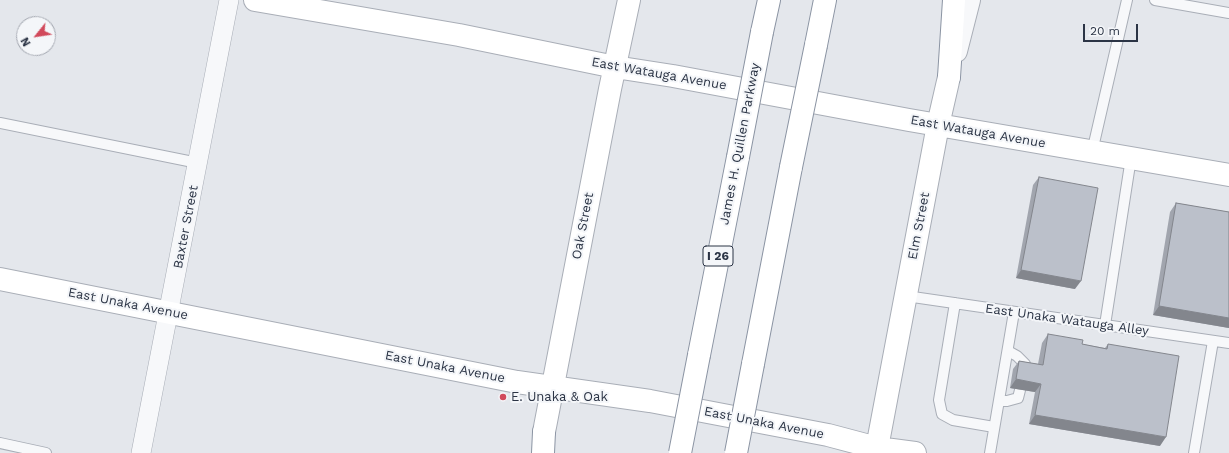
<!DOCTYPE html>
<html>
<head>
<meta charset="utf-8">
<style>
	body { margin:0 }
	#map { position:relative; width:1229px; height:453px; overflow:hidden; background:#e4e7ec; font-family:"Work Sans",sans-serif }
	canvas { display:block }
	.north { position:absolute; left:16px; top:16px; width:40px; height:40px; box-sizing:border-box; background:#f4f6f9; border:1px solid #a4a8b1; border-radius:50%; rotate:240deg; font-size:11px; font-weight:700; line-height:16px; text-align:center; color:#2b3445 }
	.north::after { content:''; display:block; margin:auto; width:14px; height:18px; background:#d1495b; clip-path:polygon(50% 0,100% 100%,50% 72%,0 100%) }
	.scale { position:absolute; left:1083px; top:24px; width:55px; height:18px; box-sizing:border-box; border:2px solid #2b3445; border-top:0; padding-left:5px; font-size:12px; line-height:14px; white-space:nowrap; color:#2b3445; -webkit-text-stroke:3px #f4f6f9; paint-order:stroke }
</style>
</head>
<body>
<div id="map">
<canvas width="1229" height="453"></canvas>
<div class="north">N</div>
<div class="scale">20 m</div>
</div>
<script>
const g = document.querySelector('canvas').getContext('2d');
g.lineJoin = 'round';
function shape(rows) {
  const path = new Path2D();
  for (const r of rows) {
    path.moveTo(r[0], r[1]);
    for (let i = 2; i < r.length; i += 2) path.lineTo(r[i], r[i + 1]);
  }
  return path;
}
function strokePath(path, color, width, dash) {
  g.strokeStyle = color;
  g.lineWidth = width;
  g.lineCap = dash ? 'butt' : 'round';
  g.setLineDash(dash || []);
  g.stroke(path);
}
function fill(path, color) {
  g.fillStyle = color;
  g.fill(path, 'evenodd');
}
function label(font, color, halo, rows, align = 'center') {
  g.font = font + ' "Work Sans",sans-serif';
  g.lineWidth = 4;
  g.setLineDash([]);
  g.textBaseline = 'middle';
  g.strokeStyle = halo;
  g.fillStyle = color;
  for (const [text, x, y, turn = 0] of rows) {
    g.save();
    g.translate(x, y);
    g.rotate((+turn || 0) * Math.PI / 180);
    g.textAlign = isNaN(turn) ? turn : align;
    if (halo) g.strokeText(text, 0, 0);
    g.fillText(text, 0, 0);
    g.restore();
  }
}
const service = shape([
	[1155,0,1229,13],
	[0,123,198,163],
	[1092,152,1127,0],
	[906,296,1229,343],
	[955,303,939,400,942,414,953,420,994,427],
	[1105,325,1131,158],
	[1008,351,1017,356,1025,364,1023,371],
	[999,401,1007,401,1018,398,1020,390],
	[0,443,46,453],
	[990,453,1014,312],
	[1194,453,1213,341]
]);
const minor = shape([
	[141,453,229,0]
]);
const tertiary = shape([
	[956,51,969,0]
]);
const secondary = shape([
	[255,0,459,35,615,67,673,76,909,120,1229,175],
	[0,279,517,382,650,401,828,435,877,448,915,453],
	[544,432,610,89,629,0],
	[876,453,938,125,949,77]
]);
const motorway = shape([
	[762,32,769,0],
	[816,45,825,0],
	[949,77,954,0],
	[699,355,738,157],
	[753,364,791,167],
	[543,453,544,432]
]);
strokePath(service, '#a9aeb7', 12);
strokePath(minor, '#a9aeb7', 20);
strokePath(tertiary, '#a9aeb7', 24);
strokePath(secondary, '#a9aeb7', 24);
strokePath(motorway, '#8b94a3', 24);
strokePath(service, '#f7f8fa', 10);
strokePath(minor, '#f7f8fa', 19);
strokePath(tertiary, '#f7f8fa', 22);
strokePath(secondary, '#fff', 22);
strokePath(motorway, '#fff', 22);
const motorwayBridge = shape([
	[738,157,762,32],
	[791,167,816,45],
	[680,453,699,355],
	[736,453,753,364]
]);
strokePath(motorwayBridge, '#8b94a3', 24, []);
strokePath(motorwayBridge, '#fff', 22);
fill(shape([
	[1039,177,1075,289,1016,278,1033,185],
	[1176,203,1229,212,1229,328,1153,315,1170,212],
	[1048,334,1082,344,1105,348,1108,344,1160,446,1029,424,1035,392,1010,388,1013,369,1019,361,1038,364,1042,343]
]), '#a1a5ae');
fill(shape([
	[1021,270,1081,281,1075,289,1016,278],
	[1159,306,1229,318,1229,328,1153,315],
	[1016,379,1041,384,1035,392,1010,388],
	[1035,415,1166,437,1160,446,1029,424]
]), '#83868d');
const building = shape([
	[1039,177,1098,188,1081,281,1021,270,1039,177],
	[1176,203,1229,212,1229,318,1159,306,1176,203],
	[1048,334,1083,340,1082,344,1107,349,1108,344,1179,356,1166,437,1035,415,1041,384,1016,379,1019,361,1043,365,1048,334]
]);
fill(building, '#bbc0ca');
strokePath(building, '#83868d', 1);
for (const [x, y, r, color] of [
	[503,397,4,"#d1495b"]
]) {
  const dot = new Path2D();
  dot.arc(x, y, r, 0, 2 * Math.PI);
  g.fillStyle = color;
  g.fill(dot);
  strokePath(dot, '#f4f6f9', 1.5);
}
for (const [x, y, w] of [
	[718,256,30]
]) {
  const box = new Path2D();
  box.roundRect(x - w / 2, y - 10, w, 20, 3);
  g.fillStyle = '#f4f6f9';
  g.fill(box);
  strokePath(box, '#2b3445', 1);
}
label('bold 12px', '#2b3445', null, [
	["I 26",718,256]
]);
label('13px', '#2b3445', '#f4f6f9', [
	["East Watauga Avenue",659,74,10],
	["East Watauga Avenue",978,132,10],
	["James H. Quillen Parkway",740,144,-79],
	["Oak Street",583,226,-79],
	["Elm Street",919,226,-79],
	["Baxter Street",186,227,-79],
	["East Unaka Avenue",128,304,11],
	["East Unaka Watauga Alley",1067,320,8],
	["East Unaka Avenue",445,367,11],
	["East Unaka Avenue",764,423,11]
]);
label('13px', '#2b3445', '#f4f6f9', [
	["E. Unaka & Oak",511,397]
], 'left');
</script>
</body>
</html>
